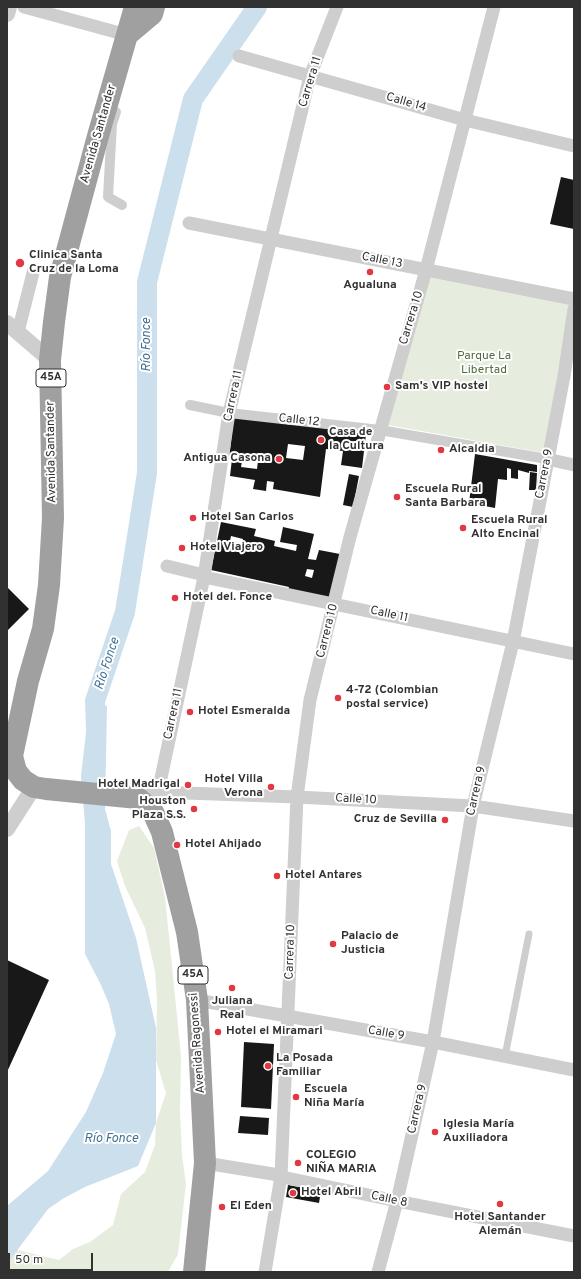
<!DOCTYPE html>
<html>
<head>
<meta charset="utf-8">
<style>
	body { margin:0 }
	#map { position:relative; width:581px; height:1279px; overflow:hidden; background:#fff; font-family:Overpass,sans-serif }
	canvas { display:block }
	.frame { position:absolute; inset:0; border:8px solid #313131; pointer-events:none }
	.scale { position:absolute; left:8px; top:1253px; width:85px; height:18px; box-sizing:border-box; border:2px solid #313131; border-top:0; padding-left:5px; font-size:12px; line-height:14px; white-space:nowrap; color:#313131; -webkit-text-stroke:3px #fff; paint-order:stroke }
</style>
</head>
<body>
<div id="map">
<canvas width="581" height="1279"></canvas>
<div class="frame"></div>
<div class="scale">50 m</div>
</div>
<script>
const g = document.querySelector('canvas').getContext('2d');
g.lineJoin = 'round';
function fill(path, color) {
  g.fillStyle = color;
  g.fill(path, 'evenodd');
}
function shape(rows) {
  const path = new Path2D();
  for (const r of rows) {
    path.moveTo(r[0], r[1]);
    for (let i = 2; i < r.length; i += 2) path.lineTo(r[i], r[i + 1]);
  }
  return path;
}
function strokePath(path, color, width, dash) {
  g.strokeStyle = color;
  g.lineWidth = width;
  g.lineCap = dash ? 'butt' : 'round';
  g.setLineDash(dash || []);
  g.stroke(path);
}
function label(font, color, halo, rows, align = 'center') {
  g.font = font + ' Overpass,sans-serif';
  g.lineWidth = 4;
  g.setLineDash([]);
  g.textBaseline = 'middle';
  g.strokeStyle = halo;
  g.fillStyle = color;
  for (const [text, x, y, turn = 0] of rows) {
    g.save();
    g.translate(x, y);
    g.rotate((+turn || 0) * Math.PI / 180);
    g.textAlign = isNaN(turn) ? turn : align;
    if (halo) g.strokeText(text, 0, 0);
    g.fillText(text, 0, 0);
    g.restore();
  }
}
fill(shape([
	[431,272,571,301,544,453,388,425],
	[139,826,154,848,165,897,181,1056,180,1111,182,1155,186,1184,178,1254,168,1272,7,1272,7,1264,17,1250,59,1260,73,1249,90,1242,113,1225,121,1194,145,1172,155,1145,156,1123,166,1093,156,1060,157,999,155,971,145,928,125,886,117,861,129,830]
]), '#e6eddf');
fill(shape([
	[95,701,107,706,105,809,111,831,111,864,136,938,156,1028,156,1123,138,1166,85,1187,64,1198,48,1209,7,1264,7,1206,48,1171,86,1112,103,1073,116,1034,109,1004,101,985,85,954,85,824,81,776,89,706]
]), '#ccdfec');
strokePath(shape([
	[96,729,95,701,125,612,147,473,147,282,193,99,257,7]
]), '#ccdfec', 20);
fill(shape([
	[561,177,574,180,574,229,550,224],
	[234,416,366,434,362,468,341,465,343,451,326,449,320,497,273,489,274,482,267,481,266,491,253,489,255,480,230,476,232,459,229,459],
	[288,444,305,446,303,460,286,458],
	[248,455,267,458,266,462,258,461,257,469,241,467,242,461,247,461],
	[475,454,537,465,537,472,529,471,529,473,518,470,518,479,511,478,511,469,507,468,507,480,498,479,495,508,469,503],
	[530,472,537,473,536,490,529,490],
	[349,474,359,476,353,507,343,505],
	[221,522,256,529,254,536,275,541,274,546,296,551,297,545,280,542,283,527,314,534,308,559,316,560,319,550,340,554,330,599,288,590,289,587,211,570],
	[231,536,243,539,242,544,230,541],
	[307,569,314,570,312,578,305,576],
	[7,587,29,609,7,631],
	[7,960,49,980,7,1072],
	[244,1042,274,1044,271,1109,241,1107],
	[240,1116,269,1118,268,1135,238,1133],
	[288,1185,321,1191,319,1203,286,1197]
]), '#181818');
strokePath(shape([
	[505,1056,529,934]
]), '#cecece', 7);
strokePath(shape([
	[116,112,112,124,108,197,122,205],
	[190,405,229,413,380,430,547,459]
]), '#cecece', 10);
strokePath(shape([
	[24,7,127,35],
	[239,56,465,120,574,146],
	[189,223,574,299],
	[18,332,34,269],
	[547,459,574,465],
	[167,566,204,575],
	[204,577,574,654],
	[158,792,204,577,229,413,310,76,337,7],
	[150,794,158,792,297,797,473,806,574,821],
	[197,1000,433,1042,574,1070],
	[205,1163,273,1174,287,1178,397,1201,574,1236],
	[265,1272,281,1176,297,797,310,700,350,537,426,270,494,7],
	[378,1272,397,1201,433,1042,473,806,513,642,564,376,574,309]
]), '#cecece', 13);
strokePath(shape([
	[7,14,9,7],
	[7,323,50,360],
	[7,829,34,787]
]), '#cecece', 16);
strokePath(shape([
	[135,7,98,136,60,277,54,322,50,360,53,518,49,585,43,629,28,681,12,756,16,771,23,780,34,787,46,789,138,798,153,812,162,832,187,932,197,1000,205,1163,194,1272],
	[127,35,152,14,154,7]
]), '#a0a0a0', 22);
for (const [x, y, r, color] of [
	[20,263,5,"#e13943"],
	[370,272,4,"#e13943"],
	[387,387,4,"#e13943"],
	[321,440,4,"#e13943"],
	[441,450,4,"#e13943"],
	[279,459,4,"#e13943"],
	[397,497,4,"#e13943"],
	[193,518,4,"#e13943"],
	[463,528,4,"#e13943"],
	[182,548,4,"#e13943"],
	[175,598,4,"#e13943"],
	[338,698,4,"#e13943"],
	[190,712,4,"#e13943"],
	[188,785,4,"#e13943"],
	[271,787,4,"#e13943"],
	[194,809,4,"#e13943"],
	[445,820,4,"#e13943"],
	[177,845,4,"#e13943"],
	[277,876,4,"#e13943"],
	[333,944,4,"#e13943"],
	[232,988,4,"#e13943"],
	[218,1032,4,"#e13943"],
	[268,1066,4,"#e13943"],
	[296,1097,4,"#e13943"],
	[435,1132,4,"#e13943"],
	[298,1163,4,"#e13943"],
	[293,1193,4,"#e13943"],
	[500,1204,4,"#e13943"],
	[222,1207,4,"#e13943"]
]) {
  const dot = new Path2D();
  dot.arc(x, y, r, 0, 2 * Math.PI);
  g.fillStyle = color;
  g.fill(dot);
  strokePath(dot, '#fff', 1.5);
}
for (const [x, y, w] of [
	[51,378,30],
	[193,975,30]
]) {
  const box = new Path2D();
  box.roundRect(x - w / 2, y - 9, w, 18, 3);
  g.fillStyle = '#fff';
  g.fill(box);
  strokePath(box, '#313131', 1);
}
label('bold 11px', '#313131', null, [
	["45A",51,378],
	["45A",193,975]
]);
label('12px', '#313131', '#fff', [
	["Carrera 11",311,82,-73],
	["Calle 14",406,103,16],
	["Avenida Santander",99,134,-74],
	["Calle 13",382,261,11],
	["Carrera 10",412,318,-73],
	["Carrera 11",234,396,-78],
	["Calle 12",299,421,6],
	["Avenida Santander",52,452,-91],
	["Carrera 9",545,474,-79],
	["Calle 11",389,615,12],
	["Carrera 10",328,631,-76],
	["Carrera 11",174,714,-78],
	["Carrera 9",477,791,-77],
	["Calle 10",356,800,3],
	["Carrera 10",291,952,-88],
	["Calle 9",386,1034,10],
	["Avenida Ragonessi",198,1043,-94],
	["Carrera 9",418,1109,-77],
	["Calle 8",389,1200,12]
]);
label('bold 12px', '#313131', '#fff', [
	["Clinica Santa",29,256],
	["Cruz de la Loma",29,270],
	["Agualuna",370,286,"center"],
	["Sam's VIP hostel",395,387],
	["Casa de",329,433],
	["la Cultura",329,447],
	["Alcaldia",449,450],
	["Antigua Casona",271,459,"right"],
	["Escuela Rural",405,490],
	["Santa Barbara",405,504],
	["Hotel San Carlos",201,518],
	["Escuela Rural",471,521],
	["Alto Encinal",471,535],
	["Hotel Viajero",190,548],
	["Hotel del. Fonce",183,598],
	["4-72 (Colombian",346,691],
	["postal service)",346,705],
	["Hotel Esmeralda",198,712],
	["Hotel Villa",263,780,"right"],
	["Verona",263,794,"right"],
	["Hotel Madrigal",180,785,"right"],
	["Houston",186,802,"right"],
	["Plaza S.S.",186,816,"right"],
	["Cruz de Sevilla",437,820,"right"],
	["Hotel Ahijado",185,845],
	["Hotel Antares",285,876],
	["Palacio de",341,937],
	["Justicia",341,951],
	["Juliana",232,1002,"center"],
	["Real",232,1016,"center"],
	["Hotel el Miramari",226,1032],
	["La Posada",276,1059],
	["Familiar",276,1073],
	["Escuela",304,1090],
	["Niña María",304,1104],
	["Iglesia María",443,1125],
	["Auxiliadora",443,1139],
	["COLEGIO",306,1156],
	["NIÑA MARIA",306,1170],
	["Hotel Abril",301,1193],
	["El Eden",230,1207],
	["Hotel Santander",500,1218,"center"],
	["Alemán",500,1232,"center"]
], 'left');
label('12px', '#536c3e', '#fff', [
	["Parque La",484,357],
	["Libertad",484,371]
]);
label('italic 13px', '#407192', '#fff', [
	["Río Fonce",147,345,-90],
	["Río Fonce",108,664,-72],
	["Río Fonce",111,1139]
]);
</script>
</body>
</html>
